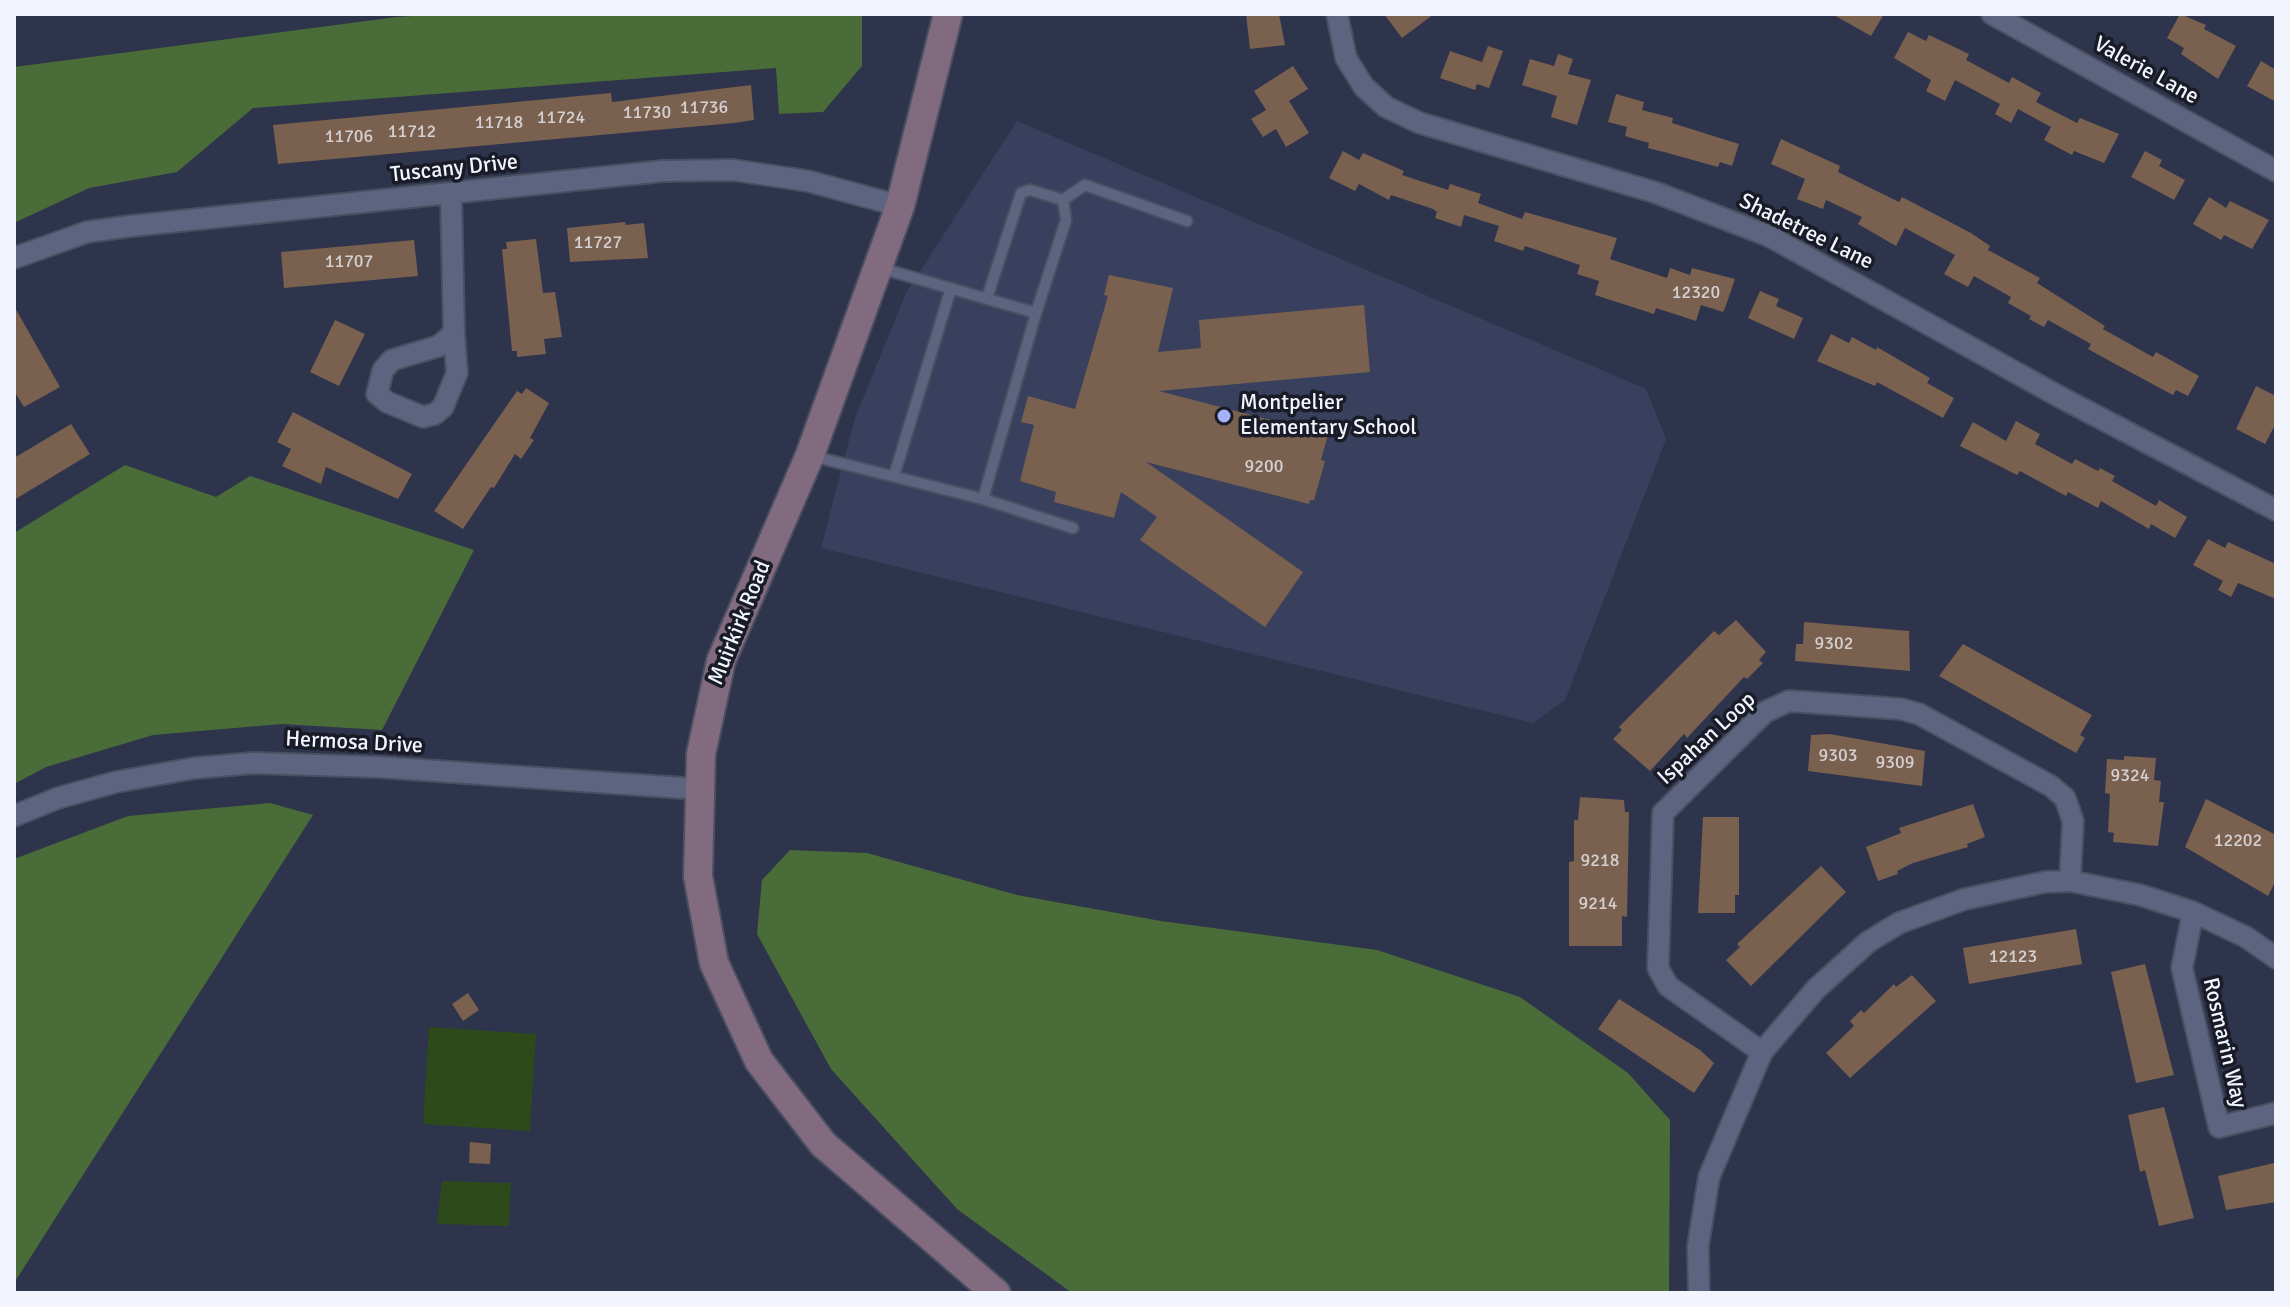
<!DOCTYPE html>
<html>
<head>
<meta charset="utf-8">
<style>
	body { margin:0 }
	#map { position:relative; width:2290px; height:1307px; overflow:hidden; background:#2e344c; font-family:Signika,sans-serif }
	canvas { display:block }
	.frame { position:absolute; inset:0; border:16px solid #f2f5fe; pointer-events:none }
</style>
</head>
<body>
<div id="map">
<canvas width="2290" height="1307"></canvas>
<div class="frame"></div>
</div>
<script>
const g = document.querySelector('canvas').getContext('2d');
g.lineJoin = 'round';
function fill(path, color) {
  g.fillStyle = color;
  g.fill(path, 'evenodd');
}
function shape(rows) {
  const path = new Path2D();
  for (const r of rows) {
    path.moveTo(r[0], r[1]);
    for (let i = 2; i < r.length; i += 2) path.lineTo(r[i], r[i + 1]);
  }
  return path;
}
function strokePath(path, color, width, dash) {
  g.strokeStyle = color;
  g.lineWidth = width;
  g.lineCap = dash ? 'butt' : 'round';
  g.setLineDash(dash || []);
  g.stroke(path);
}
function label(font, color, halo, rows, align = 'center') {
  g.font = font + ' Signika,sans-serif';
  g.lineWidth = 7;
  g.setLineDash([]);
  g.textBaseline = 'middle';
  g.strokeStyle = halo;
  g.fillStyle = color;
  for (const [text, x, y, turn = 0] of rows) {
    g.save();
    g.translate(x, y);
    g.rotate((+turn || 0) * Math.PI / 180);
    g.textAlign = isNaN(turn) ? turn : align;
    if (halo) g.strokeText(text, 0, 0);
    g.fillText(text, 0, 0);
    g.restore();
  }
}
fill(shape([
	[1017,121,1646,389,1666,439,1565,700,1533,723,821,548,855,418,906,293]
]), '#39405d');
fill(shape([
	[429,1027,536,1034,530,1131,423,1124],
	[442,1181,511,1183,509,1226,437,1224]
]), '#2d4a1b');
fill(shape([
	[446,14,862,14,862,66,823,112,779,114,776,68,253,108,177,172,89,188,14,223,14,67,397,17],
	[125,465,216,497,250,476,474,550,382,730,282,724,153,735,46,767,14,784,14,533],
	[270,803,313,815,14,1283,14,859,128,816],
	[790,850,867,853,1017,895,1161,921,1377,950,1520,997,1628,1073,1670,1120,1669,1293,1072,1293,957,1209,831,1069,757,934,762,880]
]), '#4a6c38');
fill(shape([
	[1246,14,1279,14,1285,45,1250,49],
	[1384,14,1434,14,1402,38],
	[1832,14,1884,14,1871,36],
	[2180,14,2206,25,2204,29,2236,46,2218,79,2181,54,2184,48,2167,38],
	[1908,32,1926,41,1929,35,1969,54,1966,60,2009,83,2012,77,2041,93,2036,102,2077,123,2080,118,2119,134,2104,163,2074,151,2072,155,2044,140,2051,127,2018,109,2011,123,1995,114,2000,104,1955,80,1945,101,1926,91,1931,80,1894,58],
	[1488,46,1503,51,1489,88,1477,84,1475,90,1440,78,1450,51,1482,62],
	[1558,54,1573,59,1568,74,1591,80,1577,125,1551,117,1557,96,1522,85,1530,59,1554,66],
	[2261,61,2276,70,2276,102,2247,86],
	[1293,66,1308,89,1289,101,1309,133,1286,147,1276,129,1263,137,1251,119,1266,110,1254,91],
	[751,85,754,120,734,123,278,164,273,125,611,93,612,102],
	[1616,94,1644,102,1642,110,1673,118,1672,123,1739,144,1732,166,1720,162,1718,167,1664,152,1648,148,1649,143,1625,136,1627,127,1608,122],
	[1781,139,1840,166,1838,172,1899,202,1902,197,1971,233,1990,246,1988,250,2040,278,2037,283,2105,326,2103,329,2153,357,2156,352,2199,376,2188,396,2176,390,2173,395,2117,365,2088,349,2091,344,2048,320,2044,327,2029,319,2031,316,2008,303,2011,297,1974,276,1968,287,1944,274,1955,255,1905,228,1896,246,1858,224,1862,217,1826,200,1823,209,1797,199,1805,179,1771,164],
	[1343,151,1359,160,1363,153,1404,171,1402,175,1448,190,1450,184,1481,194,1478,203,1522,219,1525,212,1617,238,1610,259,1667,278,1670,268,1690,275,1692,268,1735,279,1725,308,1723,312,1701,305,1696,321,1656,308,1654,314,1595,295,1599,281,1577,274,1580,265,1525,246,1523,251,1494,241,1499,226,1464,215,1461,227,1435,218,1437,212,1433,209,1391,195,1389,200,1359,184,1355,191,1329,178],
	[2145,151,2162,160,2159,166,2185,180,2174,200,2131,177],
	[2209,197,2226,208,2230,201,2269,220,2252,249,2224,235,2221,240,2193,224],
	[625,222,626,225,644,223,648,258,570,262,567,228],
	[536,239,543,293,555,292,562,337,544,339,546,354,517,357,517,351,512,351,502,249,507,249,506,242],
	[414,240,418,276,284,288,281,252],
	[1109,275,1173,288,1158,352,1201,348,1199,320,1364,305,1370,372,1159,391,1328,435,1321,460,1325,461,1314,500,1310,500,1309,504,1146,462,1303,572,1265,627,1140,540,1157,517,1121,492,1114,518,1054,502,1056,492,1020,481,1034,425,1021,422,1028,396,1075,409,1108,296,1104,295],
	[1760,291,1779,299,1776,306,1803,318,1794,339,1748,318],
	[14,306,60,387,24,407,14,391],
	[335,320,365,334,339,386,310,372],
	[1831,334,1849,343,1852,337,1876,350,1877,347,1930,378,1927,383,1954,398,1943,418,1877,382,1875,386,1817,361],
	[2256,386,2276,396,2276,423,2265,444,2236,429],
	[526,388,549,403,530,438,534,440,521,459,515,454,494,488,491,487,463,529,434,511,517,391,522,394],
	[293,412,412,474,398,499,326,467,321,484,282,466,291,449,277,442],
	[2016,421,2040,434,2035,444,2072,464,2075,459,2098,471,2100,468,2115,476,2112,481,2156,506,2159,500,2187,517,2175,538,2151,524,2149,529,2101,501,2098,508,2068,492,2066,496,2020,471,2017,475,1960,446,1973,422,2006,441],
	[71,424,90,454,14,500,14,458],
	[2208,539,2225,548,2228,542,2276,564,2276,599,2238,583,2231,597,2218,590,2223,581,2193,565],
	[1736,620,1766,652,1759,660,1763,663,1747,679,1744,677,1687,738,1684,734,1650,771,1613,739,1622,730,1619,727,1714,631,1719,635],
	[1804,622,1909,631,1910,671,1795,661,1796,644,1803,644],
	[1963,644,2092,715,2080,735,2085,738,2076,753,1939,676],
	[1830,734,1925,751,1922,786,1808,771,1811,735],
	[2124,756,2156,758,2154,780,2161,781,2159,802,2164,802,2158,846,2113,842,2114,833,2108,832,2110,794,2105,793,2107,759,2124,760],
	[1580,797,1624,800,1625,812,1629,812,1627,917,1622,916,1622,946,1569,946,1569,862,1574,861,1574,820,1578,820],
	[2206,799,2276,835,2276,880,2268,896,2185,847],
	[1973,804,1985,837,1967,844,1968,847,1913,863,1897,871,1898,874,1878,881,1866,847,1901,833,1899,828],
	[1703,817,1739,817,1739,895,1735,895,1735,913,1698,913],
	[1821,866,1846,892,1751,986,1726,960,1740,947,1737,944],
	[2076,929,2082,964,1969,984,1963,948],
	[2145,964,2174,1075,2136,1083,2111,972],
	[1912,975,1936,1001,1850,1078,1826,1053,1854,1026,1850,1021,1861,1010,1864,1013,1894,984,1896,987],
	[468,993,479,1010,463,1021,452,1004],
	[1619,999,1700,1050,1714,1063,1694,1093,1598,1029],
	[2164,1107,2194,1218,2159,1226,2145,1170,2140,1172,2128,1115],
	[470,1142,491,1144,490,1164,469,1163],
	[2274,1163,2276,1202,2226,1210,2218,1176]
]), '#7a604f');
const lane = shape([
	[1063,200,1085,185,1187,221],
	[987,298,1021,193,1030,190,1063,200,1066,220,1036,313],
	[812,456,983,499,1036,313,880,268],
	[894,476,951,288],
	[983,499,1073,528]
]);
const street = shape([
	[1337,14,1346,58,1364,87,1386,107,1420,123,1657,193,1769,236,2060,397,2276,510],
	[1992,14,2276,171],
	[451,194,454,333,439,346,392,360,383,370,377,394,387,402,423,417,435,414,443,407,457,373,454,333],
	[14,258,87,232,131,226,663,171,733,170,808,181,900,206],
	[14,816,58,798,116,782,195,768,254,763,379,767,698,789],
	[2193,912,2182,968,2219,1127,2276,1113],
	[1762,1052,1668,986,1658,968,1663,813,1765,712,1789,701,1901,709,1919,714,2051,786,2065,798,2073,821,2070,881],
	[1699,1293,1698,1246,1709,1177,1762,1052,1816,989,1868,942,1899,923,1965,899,2045,882,2070,881,2140,895,2193,912,2246,937,2276,958]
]);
const secondary = shape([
	[948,14,900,206,810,455,721,661,701,754,698,876,714,963,759,1061,823,1144,996,1293]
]);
strokePath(lane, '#4b4f62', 14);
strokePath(street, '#4b4f62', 24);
strokePath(secondary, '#4b4f62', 32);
strokePath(lane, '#5d647f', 10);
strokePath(street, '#5d647f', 20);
strokePath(secondary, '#836b7f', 28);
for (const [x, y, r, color] of [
	[1224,416,8,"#a6b1fc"]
]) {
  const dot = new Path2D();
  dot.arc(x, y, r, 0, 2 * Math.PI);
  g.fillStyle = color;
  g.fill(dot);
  strokePath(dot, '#191c27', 3);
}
label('18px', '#d4d0d2', null, [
	["11736",704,108],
	["11730",647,113],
	["11724",561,118],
	["11718",499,123],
	["11712",412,132],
	["11706",349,137],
	["11727",598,243],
	["11707",349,262],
	["12320",1696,293],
	["9200",1264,467],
	["9302",1834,644],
	["9303",1838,756],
	["9309",1895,763],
	["9324",2130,776],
	["12202",2238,841],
	["9218",1600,861],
	["9214",1598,904],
	["12123",2013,957]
]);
label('22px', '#f2f5fe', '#191c27', [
	["Valerie Lane",2146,71,29],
	["Tuscany Drive",454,169,-6],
	["Shadetree Lane",1806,232,26],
	["Muirkirk Road",740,623,-68],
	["Ispahan Loop",1707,739,-43],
	["Hermosa Drive",354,743,3],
	["Rosmarin Way",2224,1043,77]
]);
label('22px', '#f2f5fe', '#191c27', [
	["Montpelier",1240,403],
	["Elementary School",1240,428]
], 'left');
</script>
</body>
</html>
